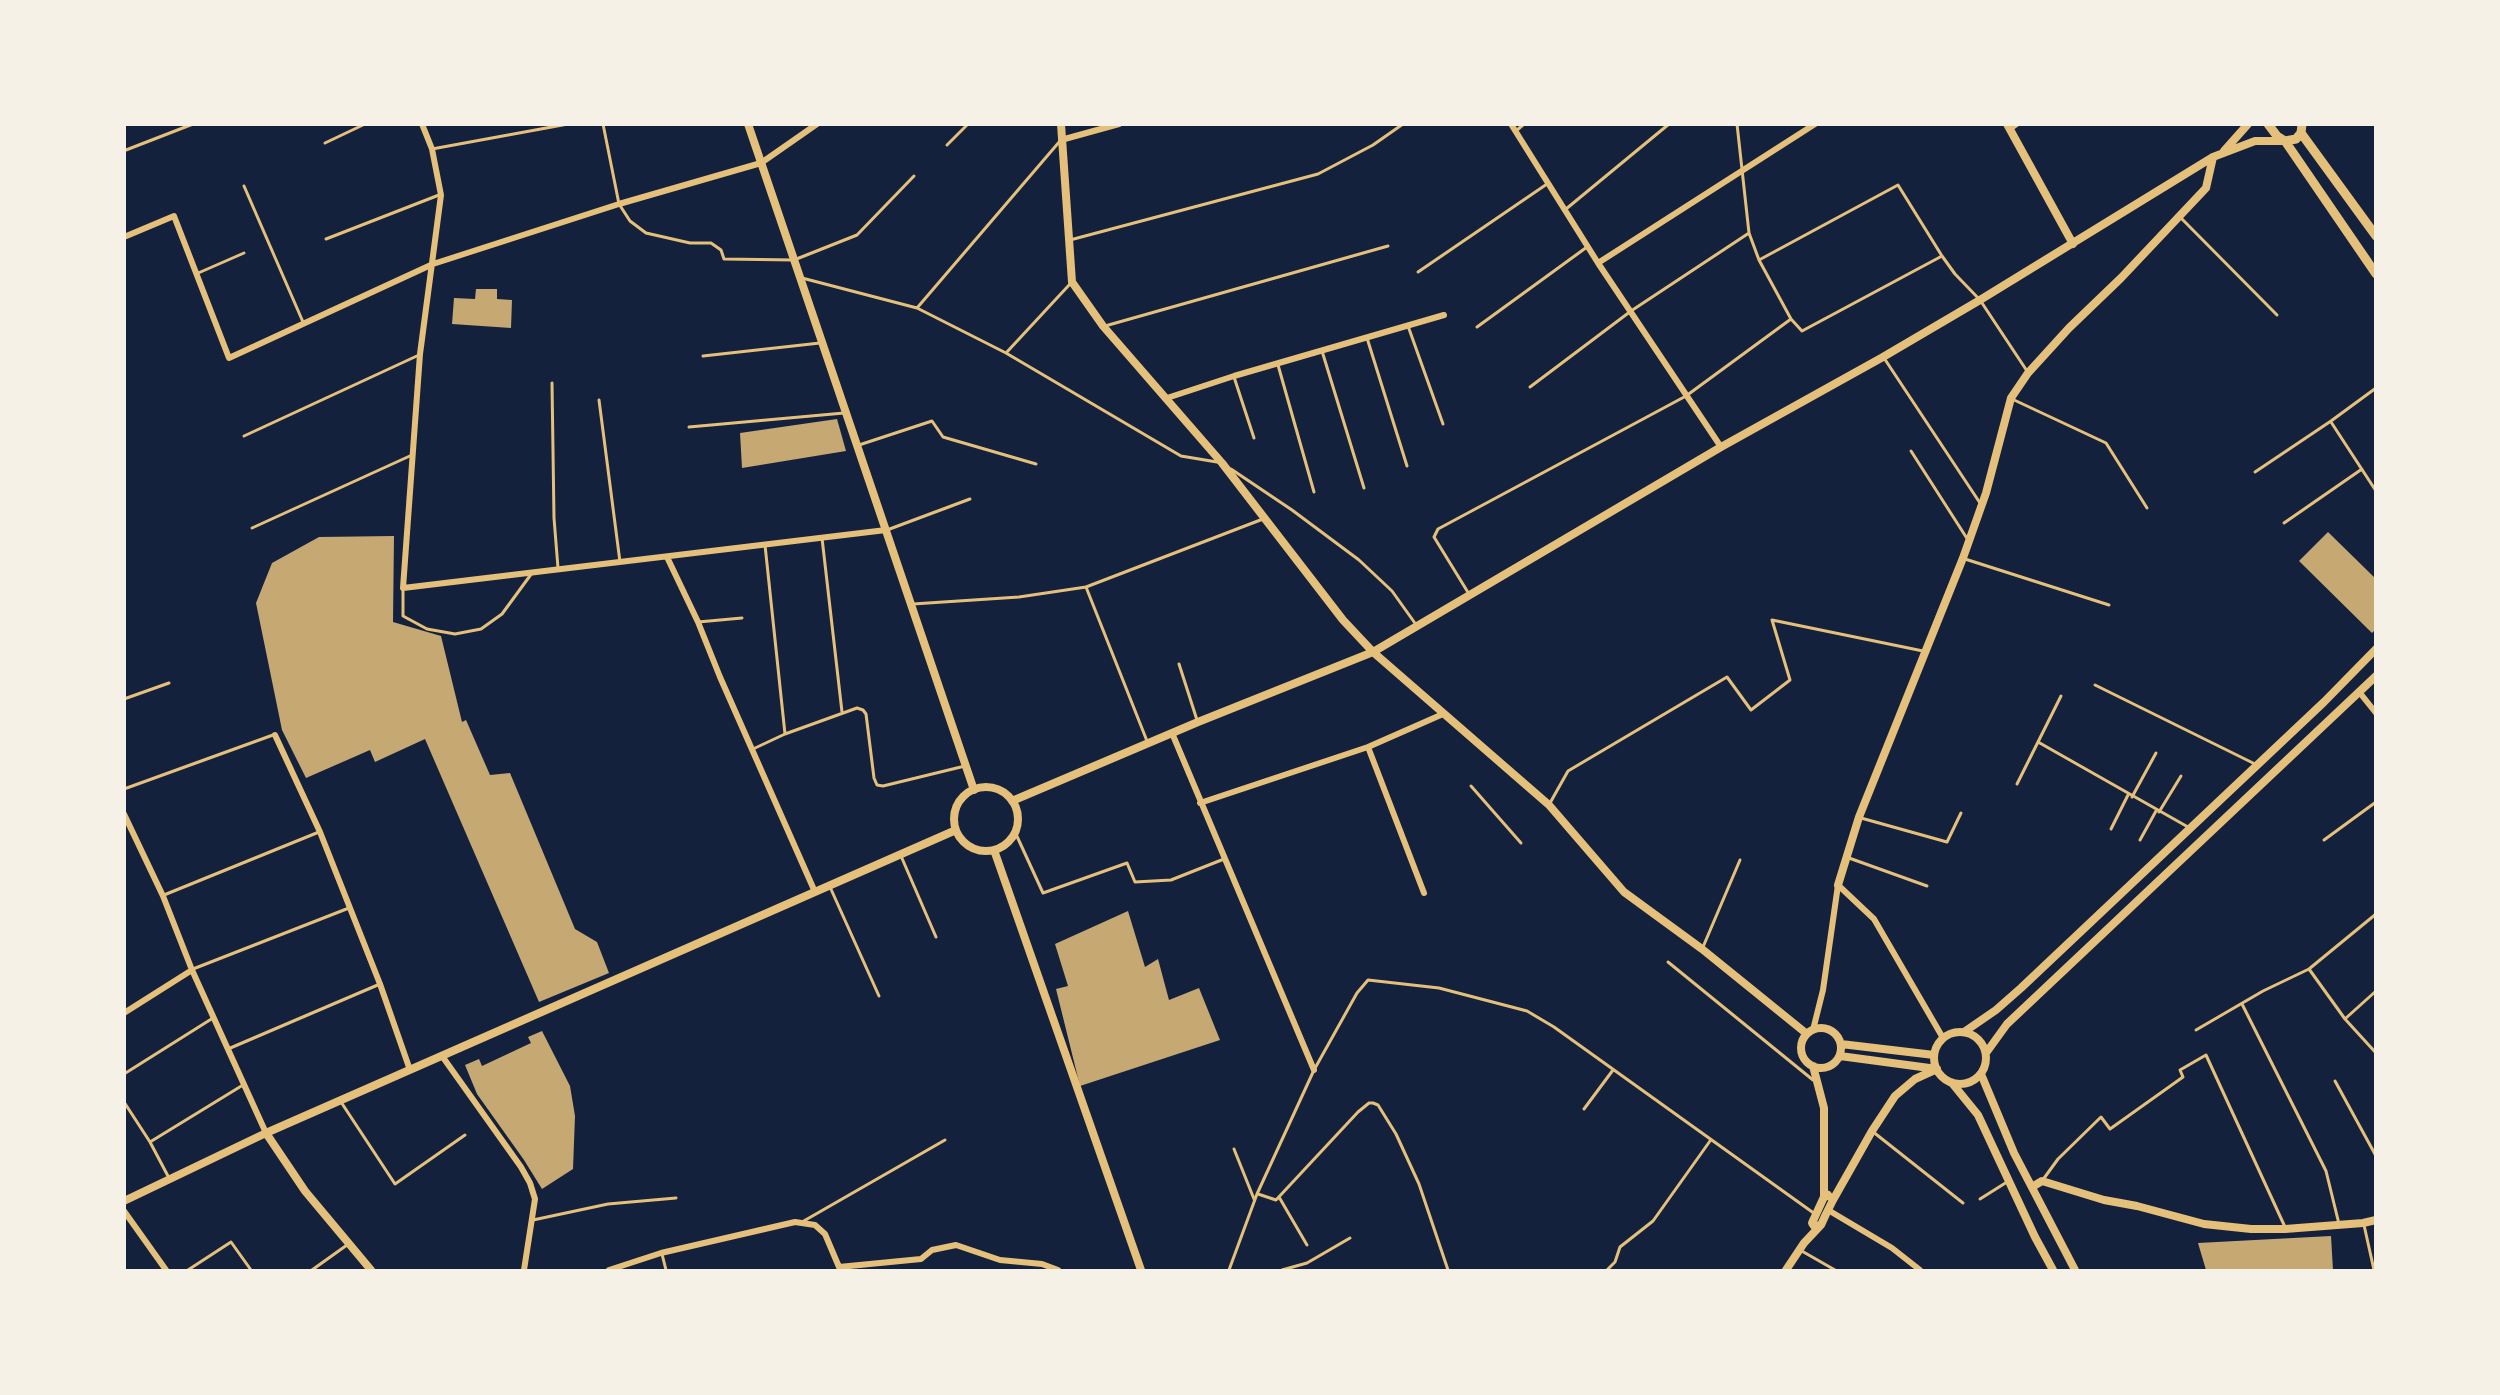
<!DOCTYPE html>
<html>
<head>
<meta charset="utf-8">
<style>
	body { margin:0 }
	#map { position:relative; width:2500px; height:1395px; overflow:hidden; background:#14213d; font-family:"Open Sans",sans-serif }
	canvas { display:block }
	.frame { position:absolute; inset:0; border:126px solid #f6f1e7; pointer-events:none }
</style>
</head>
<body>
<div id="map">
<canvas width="2500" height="1395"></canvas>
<div class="frame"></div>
</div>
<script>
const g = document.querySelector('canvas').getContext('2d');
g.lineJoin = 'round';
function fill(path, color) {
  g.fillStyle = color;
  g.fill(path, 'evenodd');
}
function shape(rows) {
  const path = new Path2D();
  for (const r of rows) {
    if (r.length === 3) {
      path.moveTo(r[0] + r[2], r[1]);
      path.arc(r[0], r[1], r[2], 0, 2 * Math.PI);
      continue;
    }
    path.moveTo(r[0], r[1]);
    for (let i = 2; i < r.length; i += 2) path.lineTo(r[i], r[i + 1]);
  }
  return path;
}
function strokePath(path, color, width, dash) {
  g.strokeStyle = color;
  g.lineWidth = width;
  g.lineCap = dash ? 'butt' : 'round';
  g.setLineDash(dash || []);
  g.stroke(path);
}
fill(shape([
	[476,289,497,289,497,299,512,300,511,328,452,324,454,298,475,299],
	[837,419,846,451,742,468,740,433],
	[2328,532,2376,579,2376,629,2372,633,2299,561],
	[394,536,393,622,441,636,462,722,466,720,490,775,510,773,575,929,597,942,609,973,539,1002,425,739,375,762,370,750,306,778,282,730,256,603,272,563,319,537],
	[1128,911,1145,967,1158,959,1169,1000,1199,988,1220,1040,1080,1086,1056,989,1068,986,1055,944],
	[542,1031,570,1086,575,1116,573,1169,542,1189,524,1160,477,1094,465,1065,479,1059,482,1066,531,1043,528,1037],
	[2331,1236,2333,1270,2206,1270,2198,1243]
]), '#c6a872');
strokePath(shape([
	[603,124,619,204,630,221,646,233,690,243,711,243,721,250,724,259,794,260,857,235,914,176],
	[1737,124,1749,233,1759,260,1791,319,1802,331,1942,256],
	[2012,129,2019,124],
	[1516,131,1524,124],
	[325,143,365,124],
	[947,145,968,124],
	[432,149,568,124],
	[126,150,193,124],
	[244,186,303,322],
	[1566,209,1669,124],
	[2181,218,2277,315],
	[326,239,439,195],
	[1070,240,1318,174,1373,145,1403,124],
	[1759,260,1898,185,1942,256,1955,274,1980,300,2027,371],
	[1418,272,1547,184],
	[196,274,244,253],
	[802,278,917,308,1006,353,1181,456,1217,462],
	[917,308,1060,141],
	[1105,326,1388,246],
	[1408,326,1443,424],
	[1477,327,1587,247],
	[1367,338,1407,466],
	[1322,351,1364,488],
	[1006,353,1070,284],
	[703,356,820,343],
	[1884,358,1980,503],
	[1278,365,1314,492],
	[1234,377,1254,438],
	[552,383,554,518,558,568],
	[1530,387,1631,311,1749,233],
	[2012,399,2106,443,2147,508],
	[599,400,620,562],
	[2331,422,2376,491],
	[689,427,844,413],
	[244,436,419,355],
	[859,445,932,421,943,437,1036,464],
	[1911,451,1968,540],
	[1231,469,1292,510,1359,560,1392,591,1417,626],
	[2255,472,2331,421,2376,388],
	[2284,523,2362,469],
	[252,528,412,455],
	[887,530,970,499],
	[822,538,842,712],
	[765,545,785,734],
	[1965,559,2109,605],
	[1086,587,1147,741],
	[403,588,403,616,427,629,455,634,481,629,502,614,532,573],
	[1469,594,1434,537,1438,529,1686,396,1791,319],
	[913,604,1019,597,1086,587,1263,519],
	[698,622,742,618],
	[1179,664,1197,720],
	[2095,685,2255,764],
	[124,699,169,683],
	[2038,742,2188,827],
	[753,749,785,734,857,708,863,710,866,714,874,778,877,785,883,786,965,766],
	[2017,784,2061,696],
	[1471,786,1521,843],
	[124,789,273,735],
	[2132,797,2156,753],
	[1550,803,1568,771,1727,677,1751,710,1790,680,1772,620,1923,651],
	[2159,812,2181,776],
	[1861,818,1947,842,1961,813],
	[2111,829,2128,795],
	[1015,832,1043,893,1127,863,1135,882,1171,880,1224,859],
	[2140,840,2156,811],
	[2324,840,2376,802],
	[901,856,936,937],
	[1849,858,1927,886],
	[830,887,879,996],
	[164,895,319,832],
	[1703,947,1740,860],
	[1668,962,1813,1080],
	[193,969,349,908],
	[2309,969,2345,1019,2376,1053],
	[2242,1004,2326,1171,2339,1224],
	[2346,1018,2376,991],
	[2196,1030,2263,991,2309,969,2376,914],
	[228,1049,380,984],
	[124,1074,213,1018],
	[2335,1081,2376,1156],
	[124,1102,150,1142,169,1178],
	[341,1102,395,1184,465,1135],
	[1584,1109,1613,1070],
	[1872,1131,1963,1203],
	[150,1142,243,1085],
	[1234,1149,1254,1199],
	[2042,1181,2058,1159,2101,1117,2110,1129,2183,1077,2180,1070,2206,1055,2285,1227],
	[1258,1194,1276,1200,1358,1112,1369,1103,1373,1103,1378,1105,1396,1134,1419,1184,1448,1270],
	[1279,1197,1307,1245],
	[1980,1199,2007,1182],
	[533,1220,608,1204,676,1198],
	[802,1222,945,1140],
	[2364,1225,2374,1270],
	[1800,1250,1835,1270],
	[662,1254,666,1270],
	[188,1270,231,1242,251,1270],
	[312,1270,347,1245],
	[1229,1270,1257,1194,1314,1070,1357,993,1368,980,1439,988,1527,1011,1554,1027,1815,1214],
	[1282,1270,1307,1263,1350,1238],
	[1607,1270,1615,1262,1620,1247,1653,1221,1710,1141]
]), '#e5c07b', 3);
strokePath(shape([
	[422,124,432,149,441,195,420,354,403,588,886,530],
	[1511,124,1598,263,1721,447],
	[1061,140,1119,124],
	[124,237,174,216,229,358,433,264,619,204,761,163,817,124],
	[1598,263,1815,124],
	[1167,398,1234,376,1444,315],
	[667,557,698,622,720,677,815,892],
	[2360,693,2376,713],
	[1172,733,1314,1070],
	[275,735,320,832,380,984,410,1070],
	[1368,747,1424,893],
	[1200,803,1368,747,1443,714],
	[124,814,163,896,192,970,266,1133],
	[1838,885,1874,919,1943,1038],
	[124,1013,192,970],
	[1813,1030,1823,990,1838,885],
	[442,1056,521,1167,530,1183,535,1199,524,1270],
	[1828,1210,1892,1248,1920,1270],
	[124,1211,166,1270],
	[609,1270,661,1253,795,1222,815,1225,825,1234,839,1267,921,1259,932,1250,956,1245,1000,1260,1042,1264,1058,1270]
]), '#e5c07b', 6);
strokePath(shape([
	[748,124,974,790],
	[1061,124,1072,282,1103,326,1222,463,1343,620,1373,652,1549,805,1624,892,1702,949,1807,1034],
	[2007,124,2073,244],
	[2224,151,2248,124],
	[986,819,32],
	[1012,801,1198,722,1373,652,1721,447,1883,357,1980,300,2213,157,2255,141,2282,141],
	[994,850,1141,1270],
	[1838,885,1859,817,1963,558,1986,493,2011,398,2028,373,2069,328,2121,278,2206,188,2213,157],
	[1821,1048,20],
	[1964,1032,1996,1010,2021,988,2324,702,2376,649],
	[1960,1058,26],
	[1841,1044,1934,1055],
	[1986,1053,2007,1024,2376,676],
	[1840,1056,1937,1069],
	[1813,1066,1824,1108,1824,1197],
	[1981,1074,2014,1153,2075,1270],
	[1952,1083,1978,1115,2035,1237,2053,1270],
	[266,1133,305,1191,371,1270],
	[2032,1187,2042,1181,2104,1200,2137,1206,2204,1224,2251,1229,2285,1229,2363,1223,2376,1220],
	[1828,1195,1833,1200,1826,1214,1821,1225,1814,1226,1812,1223,1824,1197,1828,1195],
	[1833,1200,1872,1131,1895,1096,1915,1079,1937,1069],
	[124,1201,266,1133,956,830],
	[1786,1270,1804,1243,1820,1226]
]), '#e5c07b', 8);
strokePath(shape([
	[2268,124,2277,136,2285,141,2296,139,2301,133,2302,124],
	[2301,133,2376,236],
	[2285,141,2376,274]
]), '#e5c07b', 9);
</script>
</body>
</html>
